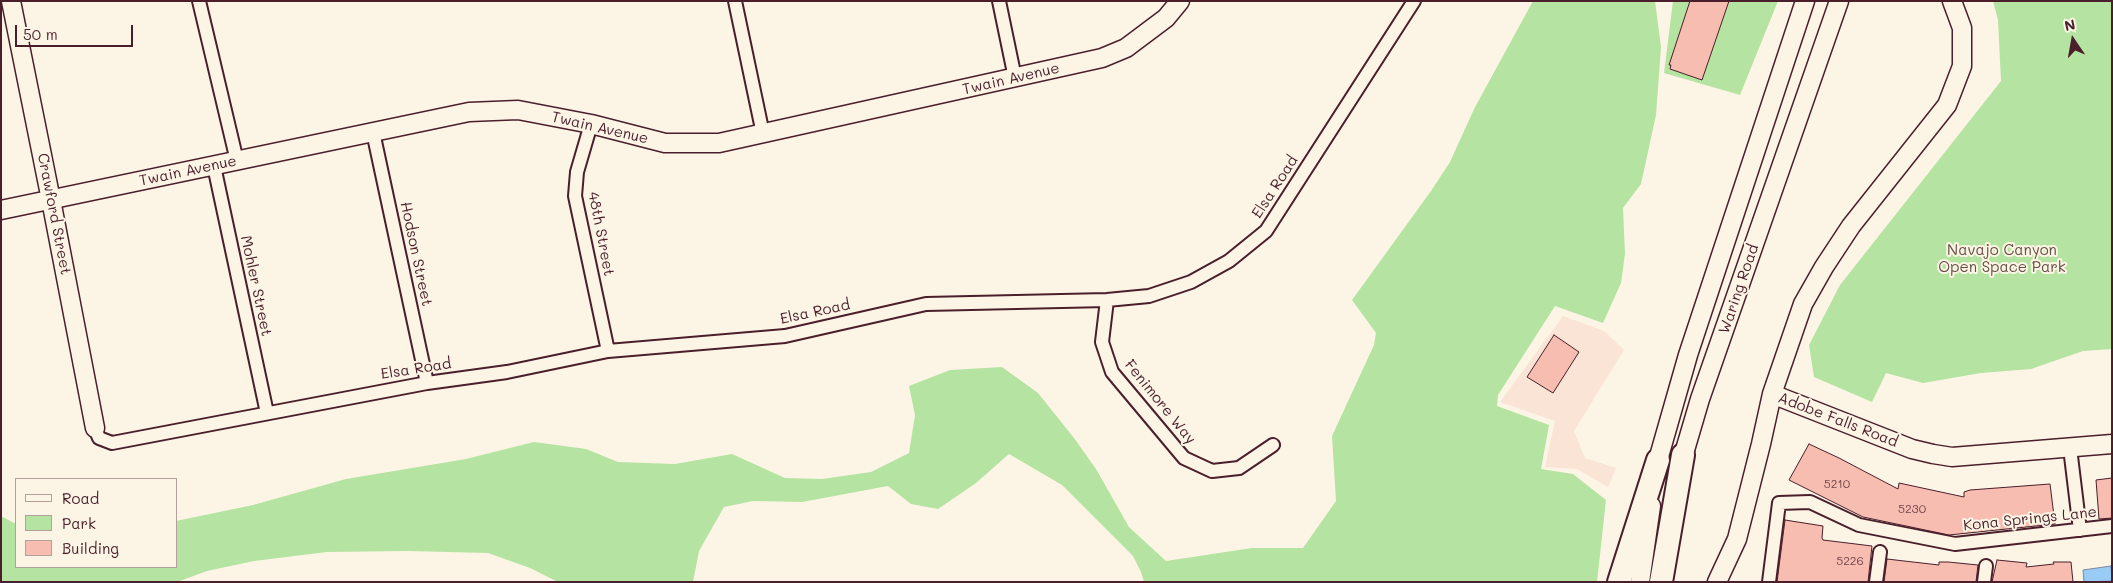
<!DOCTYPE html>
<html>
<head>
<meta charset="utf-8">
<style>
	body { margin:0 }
	#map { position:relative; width:2113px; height:583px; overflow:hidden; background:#fcf5e5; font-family:Mali,sans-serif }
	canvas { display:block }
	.frame { position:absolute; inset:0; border:2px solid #4a1f2b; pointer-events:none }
	.legend { position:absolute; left:15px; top:478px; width:162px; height:90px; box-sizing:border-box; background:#fcf5e5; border:1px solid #b59f9b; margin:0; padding:6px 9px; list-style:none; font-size:15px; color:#4a1f2b }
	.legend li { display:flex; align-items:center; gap:10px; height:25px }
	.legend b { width:25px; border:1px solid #b59f9b }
	.north { position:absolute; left:2048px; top:15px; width:50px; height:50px; -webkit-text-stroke:4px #fcf5e5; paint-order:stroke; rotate:348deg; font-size:14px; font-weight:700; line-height:20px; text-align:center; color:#4a1f2b }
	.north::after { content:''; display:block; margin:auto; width:18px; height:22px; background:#4a1f2b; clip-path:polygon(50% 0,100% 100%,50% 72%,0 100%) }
	.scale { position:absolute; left:15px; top:25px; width:118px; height:22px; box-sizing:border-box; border:2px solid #4a1f2b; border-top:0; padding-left:6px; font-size:15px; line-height:18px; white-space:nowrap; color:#4a1f2b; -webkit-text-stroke:4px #fcf5e5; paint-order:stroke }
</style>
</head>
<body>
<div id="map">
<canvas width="2113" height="583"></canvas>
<div class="frame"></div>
<ul class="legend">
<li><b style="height:6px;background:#fcf5e5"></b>Road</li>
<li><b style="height:14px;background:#b5e3a1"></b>Park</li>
<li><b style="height:14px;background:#f7bdb1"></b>Building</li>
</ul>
<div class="north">N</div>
<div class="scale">50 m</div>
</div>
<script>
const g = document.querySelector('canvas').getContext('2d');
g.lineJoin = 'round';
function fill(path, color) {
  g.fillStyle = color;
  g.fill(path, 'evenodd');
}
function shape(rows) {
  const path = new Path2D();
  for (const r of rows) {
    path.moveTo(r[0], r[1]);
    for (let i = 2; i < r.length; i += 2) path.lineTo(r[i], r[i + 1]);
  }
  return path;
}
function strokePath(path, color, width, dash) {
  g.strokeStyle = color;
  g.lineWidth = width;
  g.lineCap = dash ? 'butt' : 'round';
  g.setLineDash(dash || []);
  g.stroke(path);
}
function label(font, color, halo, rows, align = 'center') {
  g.font = font + ' Mali,sans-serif';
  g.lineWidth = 4;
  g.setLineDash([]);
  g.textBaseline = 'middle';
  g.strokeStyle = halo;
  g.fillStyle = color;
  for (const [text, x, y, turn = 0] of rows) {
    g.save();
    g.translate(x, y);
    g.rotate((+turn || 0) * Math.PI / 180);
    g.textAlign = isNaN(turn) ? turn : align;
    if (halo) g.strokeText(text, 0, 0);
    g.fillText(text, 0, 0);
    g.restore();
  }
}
fill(shape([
	[1563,316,1604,331,1624,350,1574,431,1585,458,1616,468,1608,487,1577,469,1545,467,1555,421,1500,402]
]), '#fae4d5');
fill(shape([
	[1533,1,1655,1,1661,47,1656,115,1641,184,1623,208,1625,254,1621,283,1603,323,1555,306,1498,395,1497,406,1549,425,1541,469,1573,474,1606,500,1597,582,1144,582,1141,572,1133,556,1062,485,1009,454,976,483,938,509,911,504,888,486,802,502,753,501,724,507,699,551,693,582,558,582,530,568,488,553,408,551,327,552,254,561,207,571,177,582,1,582,1,516,16,524,16,567,176,567,176,521,253,505,346,479,466,459,534,442,586,449,618,462,675,464,732,454,785,478,822,479,871,472,909,453,915,415,909,386,950,370,1002,367,1038,393,1074,438,1096,469,1129,527,1166,561,1252,548,1303,548,1336,501,1332,436,1374,345,1376,333,1352,300,1431,191,1450,162,1474,109],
	[1673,1,1778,1,1740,95,1664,73],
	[1993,1,2112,1,2112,349,2083,351,2031,369,1981,373,1923,383,1886,373,1872,402,1814,377,1809,345,1840,285,2001,81,1998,20]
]), '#b5e3a1');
const water = shape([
	[2111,566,2112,581,2084,582,2083,570,2111,566]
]);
fill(water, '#98ccf6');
strokePath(water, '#7987a5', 1);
const building = shape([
	[1690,1,1729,1,1702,80,1670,69,1671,65,1669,65,1690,1],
	[1554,335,1579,352,1553,393,1527,377,1554,335],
	[1809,444,1839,458,1898,489,1899,483,1964,497,1964,492,1970,490,2050,484,2055,524,1949,535,1863,517,1789,480,1809,444],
	[2112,478,2112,518,2099,519,2096,480,2112,478],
	[1785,520,1823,526,1822,538,1823,540,1872,546,1868,582,1777,582,1785,520],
	[1887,559,1939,565,1939,562,1948,562,1978,565,1976,582,1884,582,1887,559],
	[1997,560,2027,563,2026,567,2054,564,2053,562,2071,562,2073,582,1992,582,1997,560]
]);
fill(building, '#f7bdb1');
strokePath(building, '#4a1f2b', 1);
const street = shape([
	[199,1,237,161],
	[735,1,763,134],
	[999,1,1015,78],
	[591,124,577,172,575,196,608,351],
	[373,132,427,383],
	[214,166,267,413],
	[1107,300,1102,342,1112,372,1184,458,1212,471,1239,468,1273,445],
	[95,428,99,438,112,443,427,383,507,372,608,351,785,336,926,304,1107,300,1149,296,1191,282,1229,261,1266,231,1414,1],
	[2070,448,2080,530],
	[1769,582,1779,503,1810,502,1859,525,1955,544,2112,526],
	[1876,582,1880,552],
	[1984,582,1986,566]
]);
const secondary = shape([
	[11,1,51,200,95,428],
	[1,210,469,112,518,110,591,124,665,143,719,143,1102,58,1126,48,1166,18,1180,1],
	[1772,394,1912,449,1933,454,1952,457,2112,444],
	[1680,467,1700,399,1839,1],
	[1656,472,1658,460,1688,355,1805,1],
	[1640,582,1651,506],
	[1717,582,1737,539,1761,444,1772,394,1803,304,1824,267,1851,226,1947,105,1962,66,1962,28,1952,1]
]);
const highway = shape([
	[1619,582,1658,460],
	[1661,582,1683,455]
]);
strokePath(street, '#4a1f2b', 16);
strokePath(secondary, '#4a1f2b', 21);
strokePath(highway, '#4a1f2b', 26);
strokePath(street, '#fcf5e5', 12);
strokePath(secondary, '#fcf5e5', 18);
strokePath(highway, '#fcf5e5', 22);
label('12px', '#75464c', null, [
	["5210",1837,484],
	["5230",1912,509],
	["5226",1850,561]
]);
label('15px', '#4a1f2b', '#fcf5e5', [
	["Twain Avenue",1011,79,-13],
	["Twain Avenue",600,128,13],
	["Twain Avenue",188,171,-12],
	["Elsa Road",1275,187,-57],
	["Crawford Street",54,214,79],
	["48th Street",601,234,79],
	["Hodson Street",416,254,78],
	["Mohler Street",256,286,78],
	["Waring Road",1739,289,-71],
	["Elsa Road",815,312,-12],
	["Elsa Road",416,369,-9],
	["Fenimore Way",1160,402,51],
	["Adobe Falls Road",1838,420,21],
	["Kona Springs Lane",2030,519,-6]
]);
label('15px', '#655048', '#fcf5e5', [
	["Navajo Canyon",2002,250],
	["Open Space Park",2002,267]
]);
</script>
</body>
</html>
